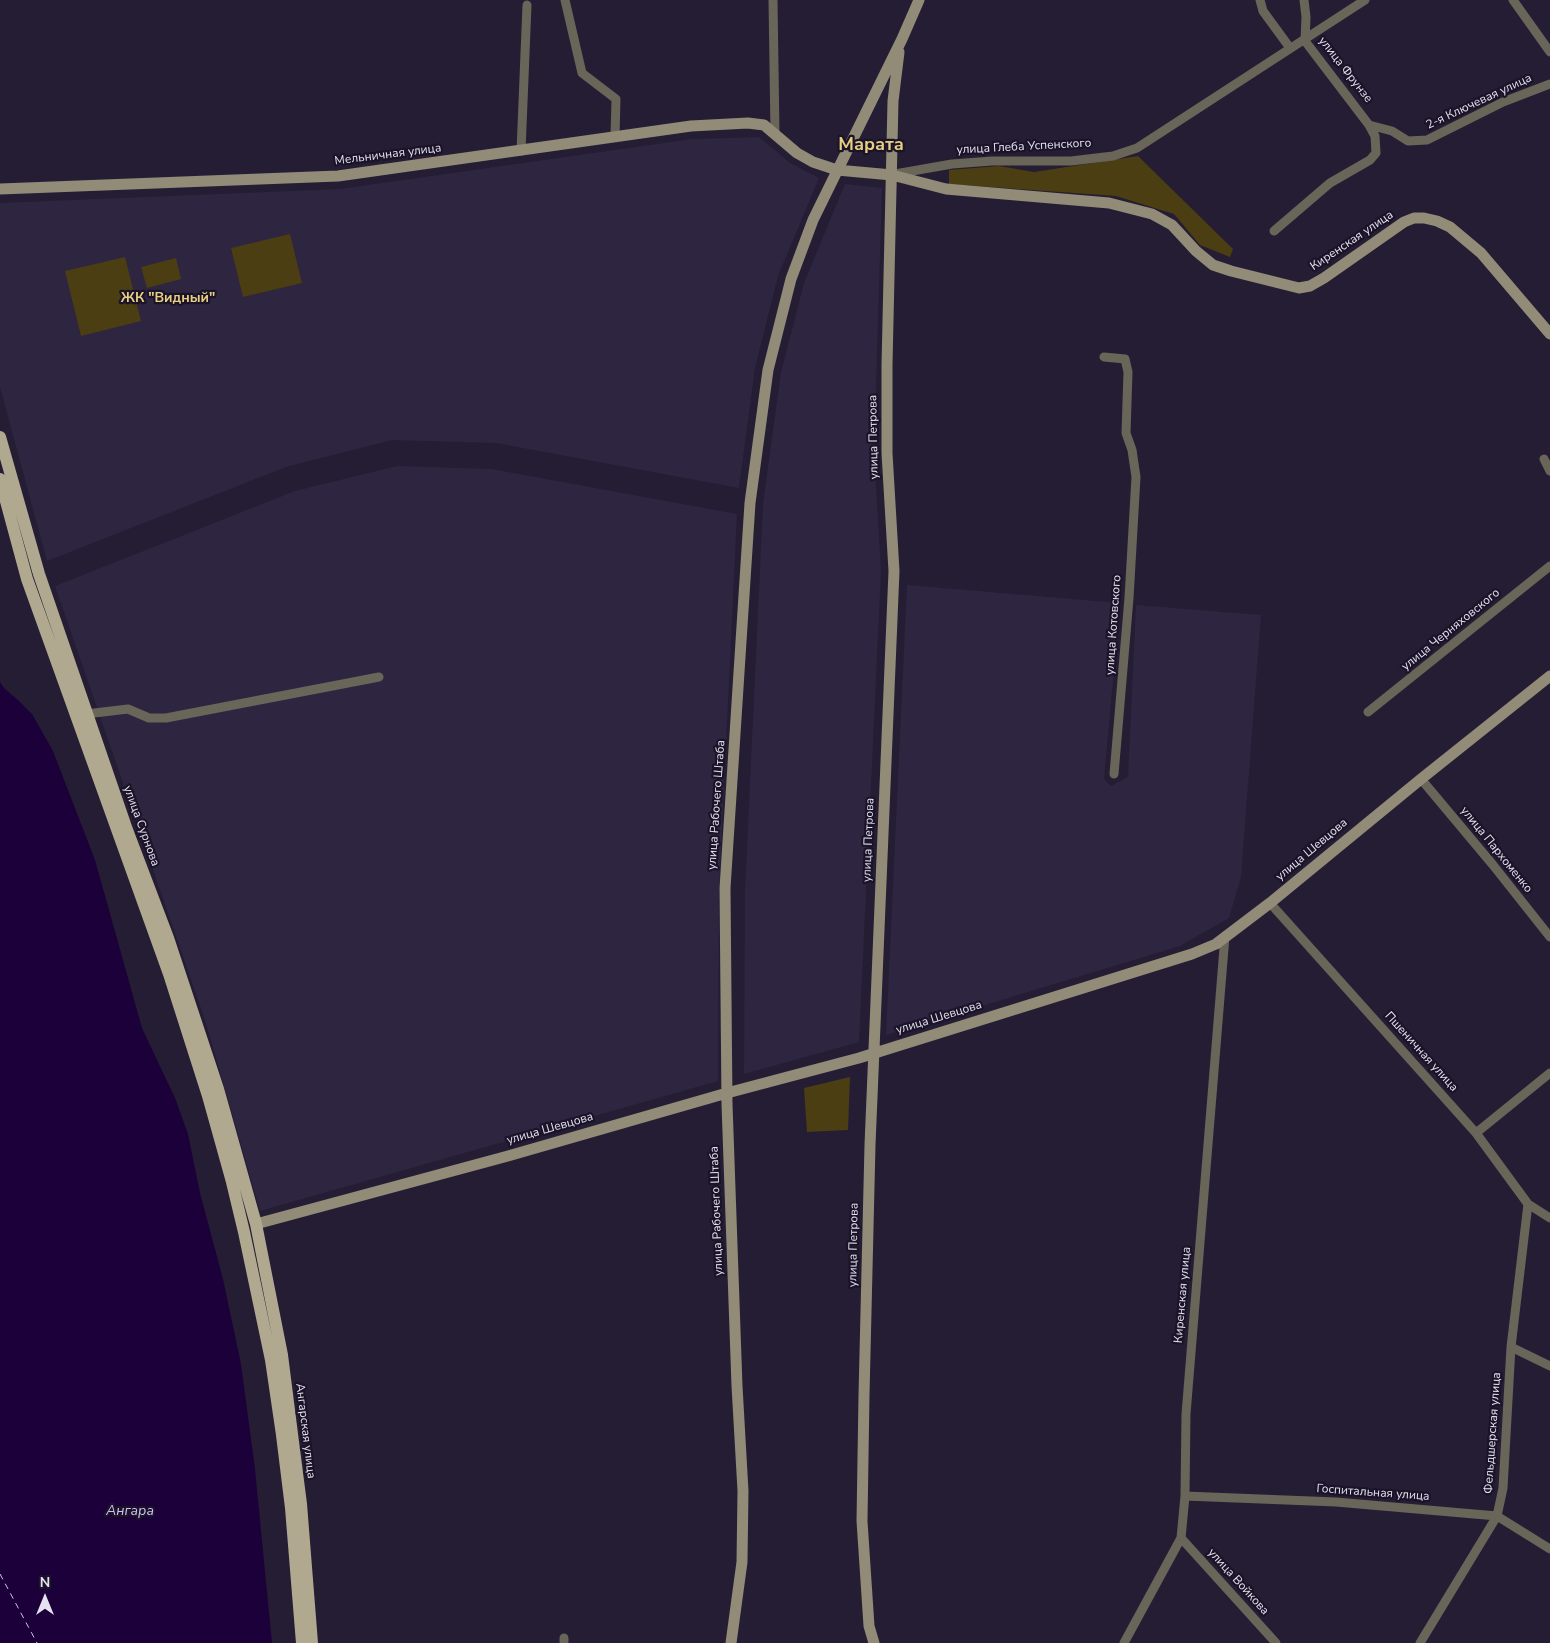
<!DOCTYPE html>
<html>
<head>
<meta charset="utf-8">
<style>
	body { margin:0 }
	#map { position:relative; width:1550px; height:1643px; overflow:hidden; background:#251d33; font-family:"Nunito Sans",sans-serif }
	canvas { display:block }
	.north { position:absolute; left:20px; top:1573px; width:50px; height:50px; -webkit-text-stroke:4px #1b1429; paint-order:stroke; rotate:0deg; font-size:14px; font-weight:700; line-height:20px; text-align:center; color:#e5e1f0 }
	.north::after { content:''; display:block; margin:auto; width:18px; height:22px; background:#e5e1f0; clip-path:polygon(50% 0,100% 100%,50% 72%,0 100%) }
</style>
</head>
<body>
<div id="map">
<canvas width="1550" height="1643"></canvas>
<div class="north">N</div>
</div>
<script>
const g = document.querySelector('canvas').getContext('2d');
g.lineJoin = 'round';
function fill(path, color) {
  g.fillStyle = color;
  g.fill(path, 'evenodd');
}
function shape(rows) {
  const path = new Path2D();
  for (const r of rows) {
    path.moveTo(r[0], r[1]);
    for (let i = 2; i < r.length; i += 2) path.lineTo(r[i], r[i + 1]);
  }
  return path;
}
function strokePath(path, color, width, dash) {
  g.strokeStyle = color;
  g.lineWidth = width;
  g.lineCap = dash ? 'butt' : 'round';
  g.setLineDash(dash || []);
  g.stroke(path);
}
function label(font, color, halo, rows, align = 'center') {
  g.font = font + ' "Nunito Sans",sans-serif';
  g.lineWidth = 4.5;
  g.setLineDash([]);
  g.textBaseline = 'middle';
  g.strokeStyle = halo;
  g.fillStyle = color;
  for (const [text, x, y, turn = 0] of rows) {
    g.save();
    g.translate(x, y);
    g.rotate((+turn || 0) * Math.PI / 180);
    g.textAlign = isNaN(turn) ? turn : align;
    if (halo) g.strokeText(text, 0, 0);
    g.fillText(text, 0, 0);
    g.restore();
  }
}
fill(shape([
	[759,137,790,163,819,178,778,276,755,368,739,488,496,443,392,440,286,467,47,561,0,387,0,203,340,189,692,139],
	[845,184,882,188,874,453,881,571,859,1042,744,1074,745,891,763,504,781,372,804,283],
	[397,466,492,469,737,514,719,890,718,1081,260,1211,206,1023,55,586,295,491],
	[907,585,1120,603,1104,779,1111,786,1128,777,1136,605,1261,615,1241,877,1229,918,1180,946,886,1035]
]), '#2e2541');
fill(shape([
	[1138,156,1233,249,1230,257,1200,245,1174,214,1116,196,949,184,949,170,999,166,1034,172],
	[290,234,302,283,243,297,231,248],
	[125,257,141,321,81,336,65,271],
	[176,258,181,279,147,288,141,267],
	[850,1077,848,1130,807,1132,804,1088]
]), '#4b3e13');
fill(shape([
	[0,682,4,688,19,701,32,714,53,751,95,860,142,1028,175,1098,188,1134,200,1193,223,1279,241,1364,255,1469,272,1643,0,1643]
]), '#1c003a');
strokePath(shape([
	[0,1574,37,1643]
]), '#d2c0fa', 1, [6, 5]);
strokePath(shape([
	[565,0,582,73,616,99,615,137],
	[773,0,775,133],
	[1260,0,1263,11,1290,48],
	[1304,0,1306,17,1305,41,1369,125],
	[1513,0,1550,52],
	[521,151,527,5],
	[895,174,952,164,992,161,1071,161,1113,156,1137,148,1365,0],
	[1274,231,1330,183,1370,160,1376,153,1375,136,1369,125,1392,131,1408,141,1427,140,1503,102,1550,84],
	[1104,357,1125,359,1128,372,1126,433,1132,450,1136,477,1129,598,1114,774],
	[1544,459,1550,471],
	[1368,712,1550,566],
	[86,714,128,709,149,718,166,718,379,677],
	[1421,779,1493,865,1550,937],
	[1270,903,1476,1133,1528,1204,1550,1218],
	[1476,1133,1550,1073],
	[1511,1347,1550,1366],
	[1185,1496,1336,1502,1497,1516,1550,1549],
	[1181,1538,1276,1643],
	[564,1638,564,1643],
	[1124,1643,1181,1538,1185,1496,1186,1414,1225,936],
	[1420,1643,1497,1516,1503,1488,1511,1347,1528,1204]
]), '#696559', 9);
strokePath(shape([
	[0,189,338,176,691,126,748,123,764,125,797,153,813,162,837,170,892,175,946,189,1109,203,1152,214,1172,225,1196,251,1213,265,1231,271,1299,288,1310,286,1324,278,1404,222,1414,218,1424,218,1437,221,1450,227,1481,253,1550,334],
	[256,1224,508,1156,727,1093,859,1058,1192,954,1216,944,1270,903,1421,779,1550,676],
	[731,1643,742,1562,743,1491,737,1386,727,1104,725,888,750,503,768,370,791,279,813,220,902,39,919,0],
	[874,1643,869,1626,862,1521,864,1395,870,1145,894,571,887,453,887,365,893,101,899,52]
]), '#918b78', 11);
strokePath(shape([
	[0,437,39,574,127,830,168,938,218,1089,256,1224,282,1355,292,1434,301,1504,312,1643],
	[0,479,27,579,169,974,208,1096,232,1182,244,1232,271,1360,282,1435,291,1508,302,1643]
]), '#b0a990', 12);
label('12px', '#e5e1f0', '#1b1429', [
	["улица Фрунзе",1345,70,52],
	["2-я Ключевая улица",1479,102,-25],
	["улица Глеба Успенского",1024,147,-3],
	["Мельничная улица",388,155,-7],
	["Киренская улица",1352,241,-34],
	["улица Петрова",874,437,-91],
	["улица Котовского",1114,625,-86],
	["улица Черняховского",1451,630,-39],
	["улица Рабочего Штаба",717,805,-86],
	["улица Сурнова",141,826,70],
	["улица Петрова",869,840,-88],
	["улица Шевцова",1312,850,-40],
	["улица Пархоменко",1496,850,51],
	["улица Шевцова",939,1018,-17],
	["Пшеничная улица",1421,1052,48],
	["улица Шевцова",550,1129,-16],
	["улица Рабочего Штаба",717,1211,-92],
	["улица Петрова",854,1245,-89],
	["Киренская улица",1183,1295,-85],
	["Ангарская улица",305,1431,83],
	["Фельдшерская улица",1493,1433,-86],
	["Госпитальная улица",1373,1493,4],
	["улица Войкова",1238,1582,48]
]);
label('bold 14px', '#e8d083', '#1b1429', [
	["ЖК \"Видный\"",168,299]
]);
label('italic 14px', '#d2c0fa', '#1b1429', [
	["Ангара",130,1512]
]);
label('bold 18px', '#e8d083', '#1b1429', [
	["Марата",871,146]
]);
</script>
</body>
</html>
